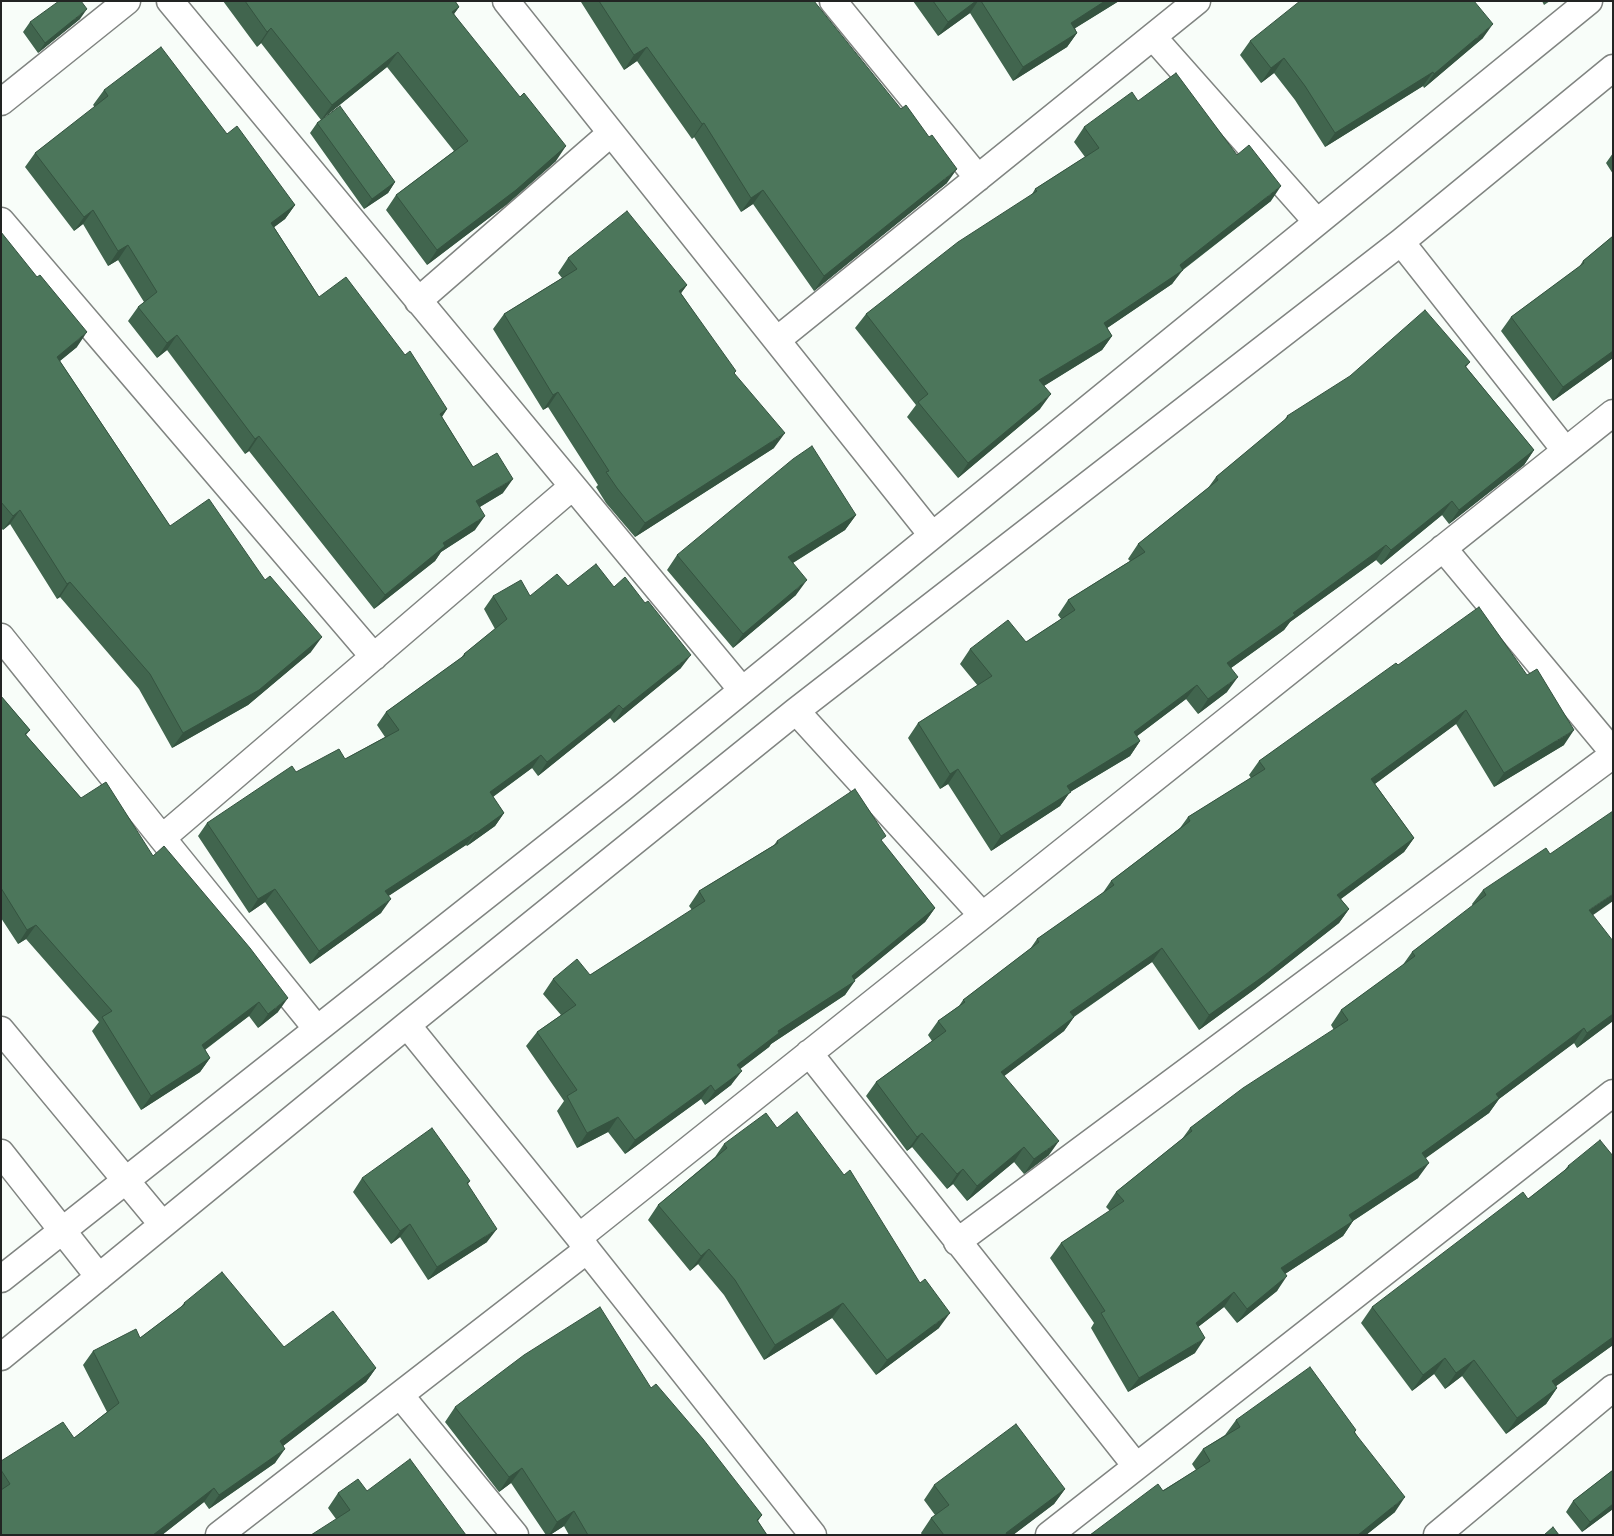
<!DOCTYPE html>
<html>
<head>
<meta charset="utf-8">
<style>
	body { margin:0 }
	#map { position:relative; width:1614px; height:1536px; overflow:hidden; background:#f8fdf9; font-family:"Libre Baskerville",serif }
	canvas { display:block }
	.frame { position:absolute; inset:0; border:2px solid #222423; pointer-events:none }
</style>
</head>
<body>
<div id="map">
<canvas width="1614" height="1536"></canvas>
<div class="frame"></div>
</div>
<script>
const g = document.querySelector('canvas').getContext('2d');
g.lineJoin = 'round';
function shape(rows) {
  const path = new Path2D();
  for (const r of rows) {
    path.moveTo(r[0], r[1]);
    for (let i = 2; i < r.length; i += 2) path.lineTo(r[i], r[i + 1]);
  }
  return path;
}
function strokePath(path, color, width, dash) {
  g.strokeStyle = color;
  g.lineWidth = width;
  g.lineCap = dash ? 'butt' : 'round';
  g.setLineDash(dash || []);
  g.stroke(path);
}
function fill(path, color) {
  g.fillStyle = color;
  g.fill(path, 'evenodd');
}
const minor = shape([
	[170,1,742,690],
	[506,1,932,535],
	[833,1,978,178],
	[1153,37,1317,222],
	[1,102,127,1],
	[1,221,374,657],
	[1401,242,1565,450],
	[418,301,611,133],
	[777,340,1197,1],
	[1443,548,1613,752],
	[1,637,162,838,317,1029],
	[796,711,982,915],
	[162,838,572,487],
	[407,1025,579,1237,587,1250,813,1535],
	[1,1030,162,1224],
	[809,1053,1136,1466],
	[1,1153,99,1277],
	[579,1237,1613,413],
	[957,1242,1613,755],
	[1,1279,621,789,1589,1],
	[1,1357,407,1025,796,711,1401,242,1613,68],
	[400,1395,515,1535],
	[219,1535,587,1250],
	[1049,1535,1613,1093],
	[1437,1535,1613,1388]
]);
strokePath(minor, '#808481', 29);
strokePath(minor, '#fff', 26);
fill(shape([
	[223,1,455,1,459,7,454,14,556,161,506,205,427,265,386,210,396,195,454,151,387,67,323,118,395,182,388,193,364,209,310,133,317,123,321,120,261,43,257,47],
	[582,1,814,1,947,183,814,291,753,204,741,212,694,137,692,139,637,61,624,70,581,2],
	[913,1,1119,1,1075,28,1077,33,1067,47,1013,81,970,13,938,36],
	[1542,1,1550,1,1544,5],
	[80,19,38,53,23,32,30,22],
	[1483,38,1424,88,1423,86,1325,147,1295,100,1274,73,1261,83,1240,55,1250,41],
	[104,90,227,134,295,205,285,219,274,227,319,297,405,355,447,409,442,417,473,467,503,493,480,507,475,530,441,552,435,561,374,609,249,451,245,454,167,350,157,358,128,321,138,307,144,302,118,260,108,266,83,224,74,231,25,167,35,153,95,107,93,105],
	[1138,101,1271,201,1183,270,1172,284,1107,328,1112,336,1102,350,1044,386,1040,409,958,478,907,417,916,405,855,328,866,314,1031,196,1035,189,1085,157,1074,142,1084,127],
	[1613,153,1613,174,1606,163],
	[1,232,77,347,60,361,170,526,311,652,248,705,172,748,139,689,60,597,57,599,10,524,3,530,1,528],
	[1613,236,1613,358,1553,401,1501,331,1511,317,1579,267,1583,261],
	[568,258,687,285,681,293,734,373,774,448,635,537,606,503,596,487,598,485,548,407,543,410,493,329,504,314,562,278,558,273],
	[1470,362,1466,367,1534,450,1524,465,1449,524,1442,515,1381,565,1376,560,1290,622,1284,630,1231,668,1227,692,1198,714,1186,699,1137,736,1140,741,1130,756,1070,792,1060,806,991,851,948,784,940,789,908,738,918,723,978,686,960,664,970,649,1026,642,1061,619,1058,615,1068,600,1130,561,1128,559,1138,544,1208,488,1216,477,1284,421,1287,416],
	[856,515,845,530,793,563,796,595,733,648,667,570,677,555],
	[568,586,614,587,681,668,614,723,610,718,538,776,532,768,493,797,504,813,495,826,467,846,466,845,388,896,381,913,310,964,265,902,249,913,198,836,207,823,296,772,345,759,385,737,377,725,386,712,461,658,464,654,495,629,484,609,493,596,530,596],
	[1398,665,1564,745,1494,787,1456,724,1375,784,1414,838,1404,852,1341,899,1349,909,1339,923,1255,989,1199,1030,1152,962,1074,1017,1064,1031,1004,1076,1049,1155,1024,1174,1014,1162,967,1201,953,1184,947,1189,912,1147,907,1151,866,1096,876,1082,932,1041,928,1035,938,1021,959,1006,963,1000,1030,949,1037,939,1102,894,1111,881,1180,828,1188,817,1251,778,1249,775,1259,761],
	[1,696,30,730,26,735,81,798,153,856,278,1012,258,1028,249,1016,205,1050,210,1058,200,1072,141,1110,92,1031,99,1022,26,939,18,944,1,918],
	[777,841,882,842,935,908,925,922,854,980,845,995,771,1044,769,1047,740,1069,731,1085,705,1105,701,1099,625,1154,608,1132,577,1148,557,1111,564,1101,526,1046,537,1032,561,1015,543,994,553,979,590,975,692,910,689,906,699,891,774,845],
	[1483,890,1593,915,1613,1021,1577,1048,1574,1043,1499,1099,1489,1113,1425,1158,1418,1178,1353,1221,1343,1236,1285,1274,1277,1291,1237,1323,1224,1307,1198,1327,1195,1353,1128,1392,1091,1328,1094,1323,1050,1258,1061,1243,1110,1211,1106,1207,1116,1192,1182,1139,1190,1128,1334,1030,1331,1025,1341,1010,1402,966,1412,952,1473,906,1472,904],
	[724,1144,939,1328,876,1375,832,1318,764,1360,724,1295,698,1264,690,1271,648,1220,658,1205,715,1157],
	[1613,1156,1613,1345,1556,1386,1557,1388,1546,1404,1506,1434,1462,1376,1445,1389,1434,1374,1412,1391,1361,1323,1372,1307,1528,1199,1564,1171,1568,1166],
	[362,1178,470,1181,468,1184,487,1242,428,1280,400,1237,391,1244,353,1192],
	[184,1303,284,1347,376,1368,366,1382,283,1446,275,1463,209,1509,204,1502,162,1535,1,1535,1,1461,74,1438,107,1412,83,1365,93,1351,140,1338,181,1307],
	[651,1388,762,1515,758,1521,767,1535,569,1535,564,1526,550,1535,546,1535,511,1483,499,1492,445,1422,455,1407],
	[1236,1420,1356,1430,1355,1432,1395,1512,1366,1535,1090,1535,1196,1470,1192,1464,1203,1449,1225,1435],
	[1613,1470,1613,1509,1582,1532,1566,1512,1573,1501],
	[934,1485,1065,1489,1054,1504,1013,1535,922,1535,921,1533,931,1518,935,1515,924,1500],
	[367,1491,466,1535,336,1519,328,1508,338,1493]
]), '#41654e');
fill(shape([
	[976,1,978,1,970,13,938,36,948,22],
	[1105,1,1119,1,1061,37,1071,23],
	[459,7,448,22,452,12],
	[87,9,80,19,38,53,45,43],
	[1493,24,1483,38,1424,88,1434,74],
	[271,28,261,43,257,47,267,32],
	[1077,33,1067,47,1013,81,1023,67],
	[647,47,637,61,624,70,634,55],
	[398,52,387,67,321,120,332,105],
	[1284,58,1274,73,1261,83,1271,68],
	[1433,72,1423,86,1325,147,1335,133],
	[704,123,694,137,692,139,702,124],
	[566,146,556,161,506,205,427,265,437,250],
	[957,169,947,183,814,291,824,276],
	[395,182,388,193,364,209,372,199],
	[1281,186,1271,201,1182,270,1172,284,1094,337,1104,323,1180,265],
	[763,190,753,204,741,212,751,198],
	[295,205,285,219,261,237,271,223],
	[93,210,83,224,74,231,84,217],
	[128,245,118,260,108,266,118,251],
	[687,285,676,300,679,291],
	[87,332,77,347,46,372,57,357],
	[177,335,167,350,157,358,167,343],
	[1112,336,1102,350,1029,395,1039,380],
	[1613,351,1613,358,1553,401,1563,387],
	[558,392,548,407,543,410,553,395],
	[1051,394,1040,409,958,478,968,463],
	[447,409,437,423,440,414],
	[785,433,774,448,635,537,645,523],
	[259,436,249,451,245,454,255,439],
	[1534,450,1524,465,1449,524,1459,510],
	[513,479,503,493,466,515,476,501],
	[1452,501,1442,515,1381,565,1391,550],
	[20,510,10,524,3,530,13,516],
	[856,515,845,530,778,572,788,557],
	[485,516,475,530,441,552,435,561,374,609,385,595,443,543],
	[1386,545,1376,560,1290,622,1284,630,1217,678,1227,663,1293,613],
	[807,580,796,595,733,648,743,634],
	[70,582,60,597,57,599,67,584],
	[322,637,311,652,248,705,172,748,183,733],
	[691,655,681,668,614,723,623,709],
	[1238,677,1227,692,1198,714,1208,699],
	[1197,685,1186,699,1124,746,1134,732],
	[619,705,610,718,538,776,547,762],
	[1466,710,1456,724,1361,794,1371,779],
	[1574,730,1564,745,1494,787,1504,773],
	[1140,741,1130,756,1070,792,1060,806,991,851,1001,836,1067,786],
	[541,755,532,768,480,806,490,792],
	[958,769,948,784,940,789,950,774],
	[504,813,495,826,467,846,476,833],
	[476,832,466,845,375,905,385,891],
	[1414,838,1404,852,1327,909,1337,895],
	[275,889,265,902,249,913,258,899],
	[1613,894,1613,901,1579,925,1589,910],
	[391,899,381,913,310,964,319,951],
	[935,908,925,922,846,987,855,981,845,995,771,1044,769,1047,727,1079,737,1065,778,1031,852,976],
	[1349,909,1339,923,1255,989,1199,1030,1209,1015],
	[36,925,26,939,18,944,27,930],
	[1162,948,1152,962,1060,1026,1070,1012],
	[288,998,278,1012,258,1028,268,1014],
	[259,1002,249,1016,192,1059,202,1045],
	[1613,1014,1613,1021,1577,1048,1587,1033],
	[1074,1017,1064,1031,991,1086,1001,1072],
	[1584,1028,1574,1043,1499,1099,1489,1113,1412,1168,1422,1153,1496,1094],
	[210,1058,200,1072,141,1110,151,1096],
	[742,1071,731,1085,705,1105,715,1091],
	[711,1085,701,1099,625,1154,635,1140],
	[618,1117,608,1132,577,1148,587,1133],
	[922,1133,912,1147,907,1151,917,1137],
	[1059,1141,1049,1155,1024,1174,1034,1159],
	[1024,1147,1014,1162,967,1201,977,1186],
	[1429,1163,1418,1178,1339,1230,1349,1215],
	[963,1169,953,1184,947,1189,957,1174],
	[1353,1221,1343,1236,1271,1283,1281,1268],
	[410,1224,400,1237,391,1244,400,1231],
	[497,1229,487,1242,428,1280,437,1267],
	[709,1249,698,1264,690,1271,701,1256],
	[1287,1276,1277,1291,1237,1323,1247,1309],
	[1234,1292,1224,1307,1185,1337,1196,1323],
	[843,1303,832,1318,764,1360,775,1345],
	[950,1313,939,1328,876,1375,887,1360],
	[1613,1337,1613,1345,1541,1397,1552,1381],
	[1205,1338,1195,1353,1128,1392,1139,1378],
	[1445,1358,1434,1374,1412,1391,1423,1375],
	[1474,1360,1462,1376,1445,1389,1456,1373],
	[376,1368,366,1382,270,1456,280,1441],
	[1557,1388,1546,1404,1506,1434,1517,1418],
	[285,1449,275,1463,209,1509,219,1495],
	[522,1468,511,1483,499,1492,509,1477],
	[214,1488,204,1502,162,1535,153,1535],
	[1065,1489,1054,1504,1013,1535,1005,1535,1006,1533],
	[1405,1497,1395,1512,1366,1535,1358,1535],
	[1613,1504,1613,1509,1582,1532,1590,1522],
	[574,1511,564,1526,550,1535,549,1535,557,1522]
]), '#355340');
const building = shape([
	[59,1,81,1,87,9,45,43,30,22,59,1],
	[245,1,455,1,459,7,452,12,520,97,524,93,566,146,516,190,437,250,396,195,468,141,398,52,332,105,271,28,267,32,245,1],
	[599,1,814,1,901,109,906,105,929,137,932,135,957,169,824,276,763,190,751,198,704,123,702,124,647,47,634,55,599,1],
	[933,1,976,1,948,22,933,1],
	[981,1,1105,1,1071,23,1077,33,1023,67,981,1],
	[1300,1,1474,1,1493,24,1434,74,1433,72,1335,133,1305,86,1284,58,1271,68,1250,41,1300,1],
	[161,47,227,134,237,126,295,205,271,223,319,297,346,277,405,355,410,351,447,409,440,414,473,467,497,453,513,479,476,501,485,516,443,543,445,546,385,595,259,436,255,439,177,335,167,343,138,307,157,292,128,245,118,251,93,210,84,217,35,153,108,96,104,90,161,47],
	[1176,73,1237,155,1249,145,1281,186,1180,265,1183,270,1104,323,1112,336,1039,380,1051,394,968,463,918,402,928,394,866,314,958,242,1037,191,1035,189,1099,148,1084,127,1132,92,1138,101,1176,73],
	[340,106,395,182,372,199,317,123,340,106],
	[627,211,687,285,679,291,736,371,734,373,785,433,645,523,617,488,606,472,609,471,558,392,553,395,504,314,577,269,568,258,627,211],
	[1,232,37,277,40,275,87,332,57,357,170,526,209,499,265,580,270,576,322,637,259,690,183,733,150,674,70,582,67,584,20,510,13,516,1,502,1,232],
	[1613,236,1613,351,1563,387,1511,317,1584,263,1583,261,1613,236],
	[1425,310,1470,362,1465,366,1534,450,1459,510,1452,501,1391,550,1386,545,1293,613,1295,615,1227,663,1238,677,1208,699,1197,685,1134,732,1140,741,1067,786,1071,792,1001,836,958,769,950,774,918,723,992,676,970,649,1008,620,1026,642,1075,610,1068,600,1145,552,1138,544,1218,480,1216,477,1288,417,1287,416,1350,376,1425,310],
	[812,446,856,515,788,557,807,580,743,634,677,555,793,459,812,446],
	[596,564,614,587,625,577,645,603,648,601,691,655,623,709,619,705,547,762,541,755,490,792,504,813,476,833,476,832,385,891,391,899,319,951,275,889,258,899,207,823,292,766,296,772,339,749,345,759,399,730,386,712,465,655,464,654,507,619,493,596,521,580,530,596,557,574,568,586,596,564],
	[1479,607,1527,675,1537,669,1574,730,1504,773,1466,710,1371,779,1414,838,1337,895,1349,909,1265,975,1209,1015,1162,948,1070,1012,1074,1017,1001,1072,1059,1141,1034,1159,1024,1147,977,1186,963,1169,957,1174,922,1133,917,1137,876,1082,946,1031,938,1021,965,1002,963,1000,1039,942,1037,939,1114,885,1111,881,1190,821,1188,817,1265,769,1259,761,1396,663,1398,665,1479,607],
	[1,696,30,730,25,734,81,798,106,782,153,856,164,846,250,948,288,998,268,1014,259,1002,202,1045,210,1058,151,1096,102,1017,112,1011,36,925,27,930,1,888,1,696],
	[855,789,886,836,881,840,935,908,852,976,855,981,778,1031,779,1033,737,1065,742,1071,715,1091,711,1085,635,1140,618,1117,587,1133,567,1096,577,1090,537,1032,576,1005,553,979,577,959,590,975,705,901,699,891,778,843,777,841,855,789],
	[1613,811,1613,894,1589,910,1613,941,1613,1014,1587,1033,1584,1028,1496,1094,1499,1098,1422,1153,1429,1163,1349,1215,1353,1221,1281,1268,1287,1276,1247,1309,1234,1292,1196,1323,1205,1338,1139,1378,1101,1313,1105,1311,1061,1243,1124,1201,1116,1192,1192,1131,1190,1128,1243,1088,1348,1020,1341,1010,1415,956,1412,952,1486,895,1483,890,1546,848,1550,854,1613,811],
	[797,1112,844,1175,850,1170,920,1283,925,1279,950,1313,887,1360,843,1303,775,1345,735,1280,709,1249,701,1256,658,1205,727,1148,724,1144,766,1113,777,1128,797,1112],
	[432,1128,470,1181,467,1183,497,1229,437,1267,410,1224,400,1231,362,1178,432,1128],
	[1600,1140,1613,1156,1613,1337,1552,1381,1557,1388,1517,1418,1474,1360,1456,1373,1445,1358,1423,1375,1372,1307,1523,1192,1528,1199,1569,1167,1568,1166,1600,1140],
	[222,1272,284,1347,333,1311,376,1368,280,1441,285,1449,219,1495,214,1488,153,1535,1,1535,1,1490,10,1484,1,1470,1,1461,63,1422,74,1438,119,1403,93,1351,136,1329,140,1338,185,1304,184,1303,222,1272],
	[600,1307,651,1388,656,1384,703,1439,762,1515,757,1520,767,1535,588,1535,574,1511,557,1522,522,1468,509,1477,455,1407,524,1355,600,1307],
	[1310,1367,1356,1430,1354,1432,1405,1497,1358,1535,1090,1535,1158,1484,1163,1491,1210,1461,1203,1449,1240,1427,1236,1420,1310,1367],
	[1016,1424,1065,1489,1006,1533,1007,1535,944,1535,931,1518,949,1505,934,1485,1016,1424],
	[410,1459,466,1535,311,1535,350,1510,338,1493,358,1479,367,1491,410,1459],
	[1613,1470,1613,1504,1590,1522,1573,1501,1613,1470],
	[1553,1527,1559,1535,1544,1535,1553,1527]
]);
fill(building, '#4c765b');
strokePath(building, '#355340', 1);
</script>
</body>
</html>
